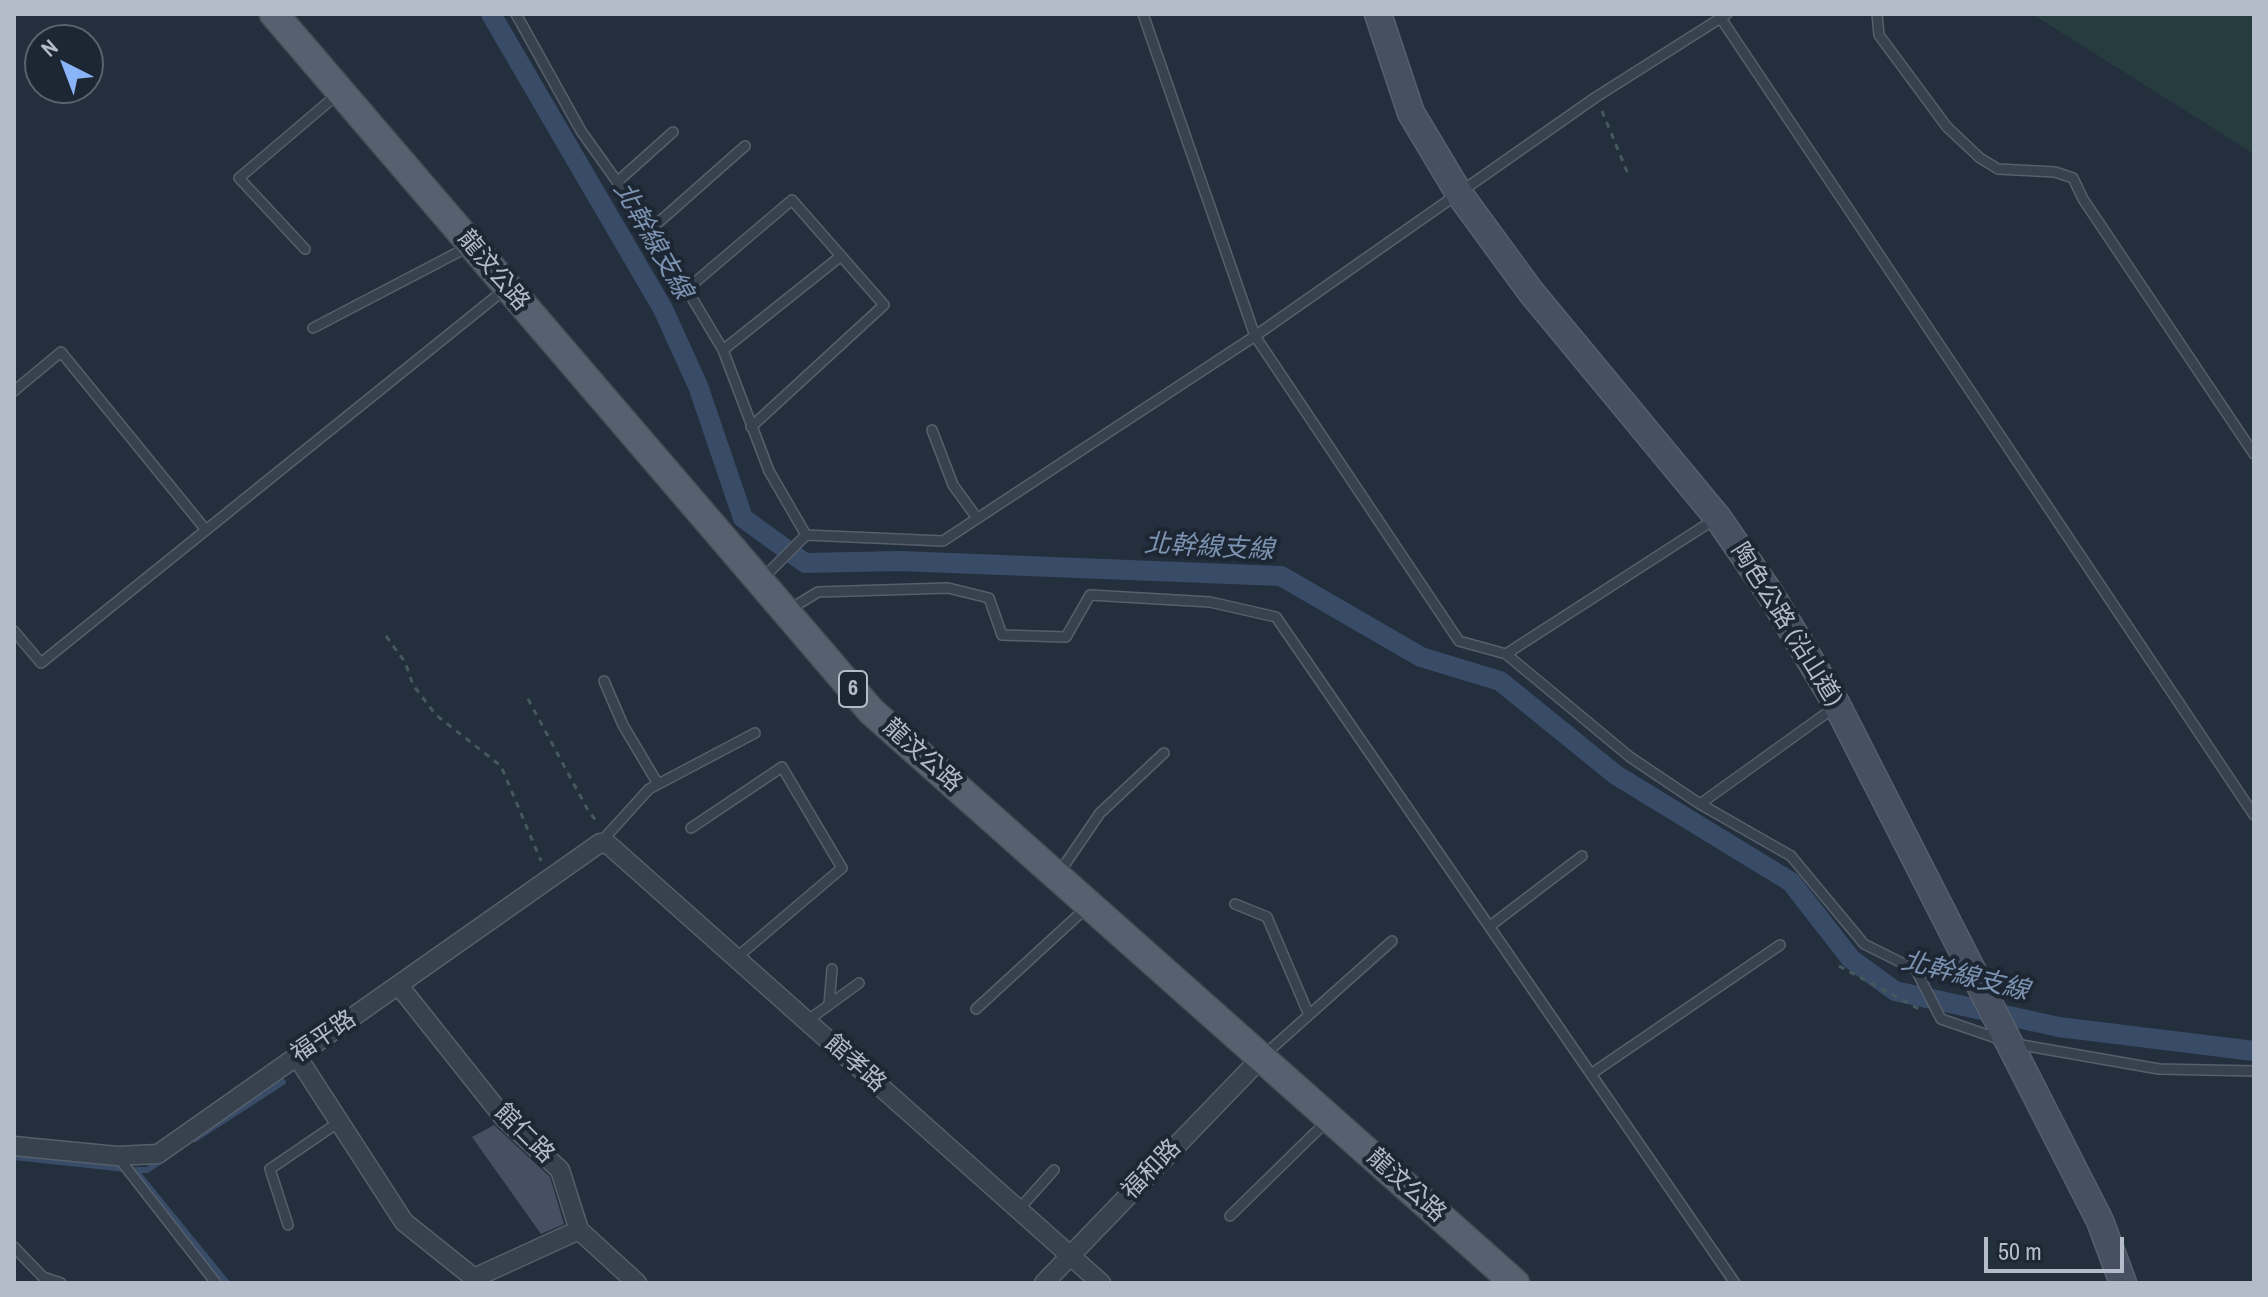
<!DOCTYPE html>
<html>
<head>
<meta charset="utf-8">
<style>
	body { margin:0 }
	#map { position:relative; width:2268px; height:1297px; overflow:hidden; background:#242f3e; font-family:"Archivo Narrow",sans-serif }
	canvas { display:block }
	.frame { position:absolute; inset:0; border:16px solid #b4bcc9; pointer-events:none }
	.north { position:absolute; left:24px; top:24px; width:80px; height:80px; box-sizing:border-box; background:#1d2633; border:2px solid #59626f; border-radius:50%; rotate:318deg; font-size:22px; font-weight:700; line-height:32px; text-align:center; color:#b4bcc9 }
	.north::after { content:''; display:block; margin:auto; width:28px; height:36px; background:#8ab4f8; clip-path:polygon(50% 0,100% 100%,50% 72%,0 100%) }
	.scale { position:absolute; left:1984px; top:1237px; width:140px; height:36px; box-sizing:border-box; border:4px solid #b4bcc9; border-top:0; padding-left:10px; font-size:24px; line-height:28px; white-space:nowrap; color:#b4bcc9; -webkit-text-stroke:6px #1d2633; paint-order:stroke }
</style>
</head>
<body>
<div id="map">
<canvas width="2268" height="1297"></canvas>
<div class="frame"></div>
<div class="north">N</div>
<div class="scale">50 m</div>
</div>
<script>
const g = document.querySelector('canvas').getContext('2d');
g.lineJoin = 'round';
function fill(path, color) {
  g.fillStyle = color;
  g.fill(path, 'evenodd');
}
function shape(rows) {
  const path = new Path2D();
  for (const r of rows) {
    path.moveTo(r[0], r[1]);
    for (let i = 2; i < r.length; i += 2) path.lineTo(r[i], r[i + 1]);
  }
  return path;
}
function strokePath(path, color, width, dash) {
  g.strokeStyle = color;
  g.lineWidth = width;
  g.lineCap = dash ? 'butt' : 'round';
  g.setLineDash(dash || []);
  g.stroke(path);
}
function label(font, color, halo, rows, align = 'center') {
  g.font = font + ' "Archivo Narrow","Noto Sans TC",sans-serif';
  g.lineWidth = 8;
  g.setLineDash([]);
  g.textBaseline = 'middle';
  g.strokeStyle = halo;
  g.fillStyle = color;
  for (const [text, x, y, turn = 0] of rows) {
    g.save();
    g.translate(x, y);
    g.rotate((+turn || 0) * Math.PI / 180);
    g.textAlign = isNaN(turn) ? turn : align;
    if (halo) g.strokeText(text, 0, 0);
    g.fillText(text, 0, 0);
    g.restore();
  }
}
fill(shape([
	[2032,14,2254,14,2254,154]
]), '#263c3f');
strokePath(shape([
	[195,1139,283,1082],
	[14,1157,135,1170,227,1283],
	[135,1170,147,1170,162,1160]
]), '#394c67', 6);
strokePath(shape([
	[491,14,663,309,698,386,743,518,805,563,900,561,1281,576,1421,657,1500,681,1616,775,1791,882,1851,959,1895,991,2059,1027,2254,1051]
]), '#394c67', 20);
fill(shape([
	[494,1125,550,1177,564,1224,541,1234,472,1137]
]), '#455162');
const service = shape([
	[516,14,581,131,651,229,723,350,769,471,806,535],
	[1143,14,1255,336,1459,641,1506,654,1630,757,1700,804,1791,856,1864,944,1916,970,1941,1019,2002,1040],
	[1718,14,2254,815],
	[1877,14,1879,35,1947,127,1980,158,1998,169,2055,172,2073,178,2083,199,2254,454],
	[617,182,673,132],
	[651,229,745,146],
	[305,249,239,178,339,93],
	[687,289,792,200,884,305,751,427],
	[313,328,468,247],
	[723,350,841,256],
	[14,391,61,352,206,530],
	[932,430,953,485,977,518],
	[762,579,806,535,943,541,1255,336,1596,97,1727,14],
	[790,609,818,592,948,588,989,598,1002,635,1066,637,1090,595,1210,602,1276,617,1735,1283],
	[14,631,41,663,504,290],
	[1506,654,1715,519],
	[604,681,623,725,658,784],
	[1700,804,1835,707],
	[691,828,782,767,842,868,736,958],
	[600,843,649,789,755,733],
	[1059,873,1100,813,1164,753],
	[1235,904,1267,917,1309,1015],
	[1490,926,1582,856],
	[829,1005,832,969],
	[976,1009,1085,909],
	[807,1021,859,983],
	[2016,1044,2159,1069,2254,1071],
	[1263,1056,1392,941],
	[1591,1074,1780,945],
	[117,1156,216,1283],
	[1019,1209,1054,1170],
	[1230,1216,1327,1121],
	[288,1225,270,1169,339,1122],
	[14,1247,43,1277,61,1283]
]);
const minor = shape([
	[400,987,504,1118,560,1170,579,1230,637,1283],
	[296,1055,404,1222,474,1278,579,1230],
	[14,1146,117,1156,158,1154,600,843,609,845,1101,1283],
	[1044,1283,1261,1058]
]);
const secondary = shape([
	[1378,14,1411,113,1460,195,1531,292,1718,518,1771,595,1837,705,2100,1221,2123,1283]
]);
const primary = shape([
	[274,14,871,711,1515,1283]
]);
strokePath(service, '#565f6c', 12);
strokePath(minor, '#565f6c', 21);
strokePath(secondary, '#565f6c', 29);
strokePath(primary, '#414a57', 31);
strokePath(shape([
	[1602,111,1628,174],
	[386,636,405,662,413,685,436,715,501,766,541,861],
	[528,699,589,812,599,824],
	[1839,966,1919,1009]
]), '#44595c', 3, [6, 6]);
strokePath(service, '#38414e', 9);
strokePath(minor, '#38414e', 18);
strokePath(secondary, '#465061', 26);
strokePath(primary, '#56606e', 28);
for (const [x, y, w] of [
	[853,689,28]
]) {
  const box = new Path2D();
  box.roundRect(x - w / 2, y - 18, w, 36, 6);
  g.fillStyle = '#1d2633';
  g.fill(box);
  strokePath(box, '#b4bcc9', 2);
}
label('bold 22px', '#b4bcc9', null, [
	["6",853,689]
]);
label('24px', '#b4bcc9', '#1d2633', [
	["龍汶公路",493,271,50],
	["陶色公路 (沿山道)",1786,625,58],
	["龍汶公路",922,756,42],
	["福平路",324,1037,-34],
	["館孝路",855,1064,42],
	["館仁路",524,1134,45],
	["福和路",1152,1170,-46],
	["龍汶公路",1406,1186,42]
]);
label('italic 26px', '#7c92b1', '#1d2633', [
	["北幹線支線",652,241,60],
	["北幹線支線",1209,548,3],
	["北幹線支線",1965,977,14]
]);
</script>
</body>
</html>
